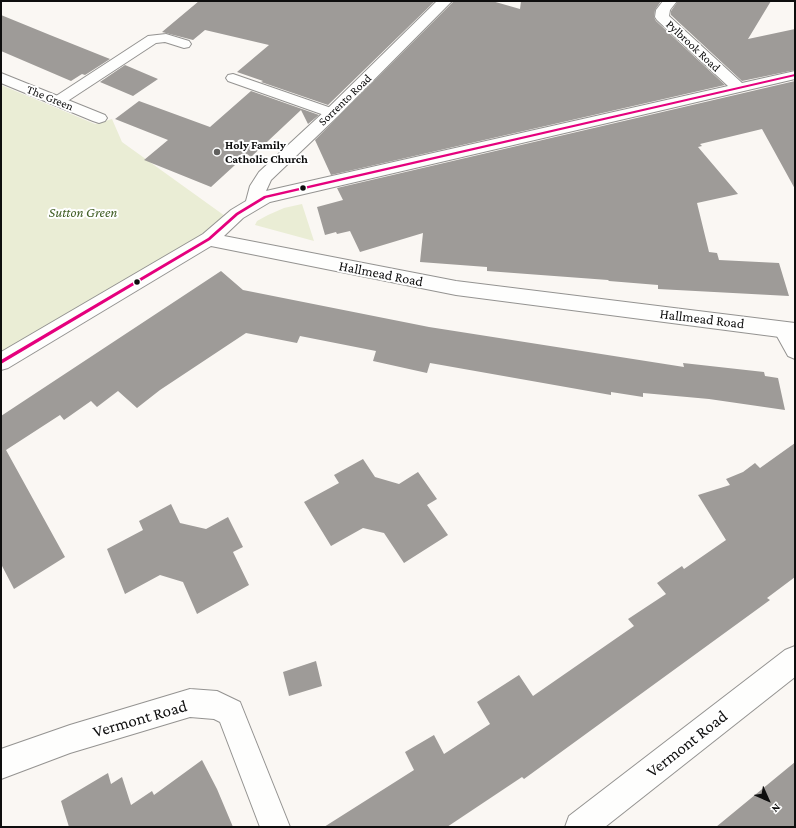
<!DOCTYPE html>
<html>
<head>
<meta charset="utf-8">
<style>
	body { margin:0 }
	#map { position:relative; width:796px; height:828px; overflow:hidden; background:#faf7f3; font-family:"Crimson Pro",serif }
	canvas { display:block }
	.frame { position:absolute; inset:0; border:2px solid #0e0e0e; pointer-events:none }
	.north { position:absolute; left:748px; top:780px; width:40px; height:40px; -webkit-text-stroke:3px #fff; paint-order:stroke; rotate:135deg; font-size:11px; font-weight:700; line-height:16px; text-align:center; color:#0e0e0e }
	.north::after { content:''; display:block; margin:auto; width:14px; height:18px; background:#0e0e0e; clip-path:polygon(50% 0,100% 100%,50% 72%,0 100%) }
</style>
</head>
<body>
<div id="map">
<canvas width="796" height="828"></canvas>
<div class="frame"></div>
<div class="north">N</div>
</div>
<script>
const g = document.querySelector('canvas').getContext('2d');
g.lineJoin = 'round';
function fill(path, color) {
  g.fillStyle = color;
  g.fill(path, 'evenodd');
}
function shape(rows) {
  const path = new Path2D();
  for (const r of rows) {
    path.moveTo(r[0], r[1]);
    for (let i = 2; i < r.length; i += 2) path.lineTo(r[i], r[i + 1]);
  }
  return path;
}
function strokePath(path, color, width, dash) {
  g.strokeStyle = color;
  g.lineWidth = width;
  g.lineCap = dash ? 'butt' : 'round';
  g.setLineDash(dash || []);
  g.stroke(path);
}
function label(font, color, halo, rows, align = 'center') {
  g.font = font + ' "Crimson Pro",serif';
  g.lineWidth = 4;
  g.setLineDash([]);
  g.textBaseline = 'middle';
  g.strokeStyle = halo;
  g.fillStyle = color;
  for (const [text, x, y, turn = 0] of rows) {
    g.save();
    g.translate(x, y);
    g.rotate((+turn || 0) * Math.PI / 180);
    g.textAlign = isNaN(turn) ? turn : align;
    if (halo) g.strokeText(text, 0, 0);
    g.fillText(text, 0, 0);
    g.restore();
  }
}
fill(shape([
	[1,85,95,124,112,119,122,142,225,216,200,239,1,356],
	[302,204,314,241,255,225,257,221,268,215,284,208]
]), '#eaedd5');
fill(shape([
	[199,1,435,1,328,105,261,82,263,81,237,72,269,45,205,30,193,40,162,32],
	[454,1,492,1,520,9,521,1,661,1,655,10,654,17,656,21,725,85,331,175,315,140],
	[678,1,771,1,748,39,795,29,795,70,742,81,671,15,671,11],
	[1,15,50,35,110,59,85,75,82,74,71,81,1,51],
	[125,65,158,79,133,96,100,82],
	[795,81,795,189,762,129,700,144,702,146,698,147,738,194,697,203,709,252,717,253,719,260,779,263,789,296,658,289,658,285,609,281,608,280,487,271,487,267,420,262,423,233,360,252,350,231,337,234,336,232,325,235,317,207,343,200,337,188],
	[251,91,319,115,308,124,301,110,251,157,247,154,211,187,144,160,168,140,115,119,139,101,210,127],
	[221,271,243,290,429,327,684,367,683,363,764,372,765,376,778,378,785,410,709,399,643,393,643,397,611,392,611,395,430,363,427,373,373,361,376,351,300,336,297,343,246,333,160,390,137,408,118,391,97,407,91,401,64,420,60,415,6,450,65,557,14,589,1,564,1,416],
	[795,443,795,577,767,598,770,600,524,779,522,777,447,827,324,827,414,770,405,752,434,735,444,754,490,724,477,702,519,675,533,696,634,626,628,619,666,594,657,583,682,566,684,569,726,540,698,495,730,485,726,479,743,472,755,463,760,468],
	[363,459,375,477,399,484,418,472,437,499,427,505,448,535,404,563,384,533,363,528,331,546,304,502,339,483,334,475],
	[171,504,180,523,206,529,228,517,243,547,233,552,249,585,197,614,183,582,160,575,125,594,107,549,143,530,139,521],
	[316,661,322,686,289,696,283,672],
	[202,760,217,789,233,827,69,827,61,801,108,773,111,784,122,777,131,805,152,791,154,795],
	[795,762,795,827,716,827]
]), '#9e9b98');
const service = shape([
	[166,34,189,41,191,44,189,47,184,48,165,42,156,43,63,104,58,105,53,104,51,101,53,98,148,36,166,34],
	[233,74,337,110,339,113,337,116,332,117,327,116,228,81,226,78,228,75,233,74],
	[782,322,789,324,795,335,795,359,788,356,773,329,775,324,782,322]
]);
const minor = shape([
	[437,1,452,1,338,116,271,180,266,191,728,86,657,20,655,17,656,10,663,1,677,1,670,10,669,16,742,83,795,71,795,79,270,202,243,218,224,236,456,281,795,323,795,339,456,295,211,246,8,368,1,370,1,352,203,234,231,210,246,201,250,186,259,172,326,110,437,1],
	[1,73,105,115,107,118,105,121,99,123,93,121,1,83,1,73],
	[795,646,795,677,605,827,565,827,569,816,785,650,795,646],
	[190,689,217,691,240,702,290,827,260,827,220,722,214,719,190,717,70,753,1,779,1,749,70,725,190,689]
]);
strokePath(service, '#949391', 2);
strokePath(minor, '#949391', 2);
fill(service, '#fefefd');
fill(minor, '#fefefd');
fill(shape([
	[795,74,795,76,266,198,238,215,210,240,1,364,1,360,208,238,236,213,264,196,795,74]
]), '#e5007d');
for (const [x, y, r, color] of [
	[217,152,4,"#61605e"],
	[303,188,3.5,"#0e0e0e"],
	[137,282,3.5,"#0e0e0e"]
]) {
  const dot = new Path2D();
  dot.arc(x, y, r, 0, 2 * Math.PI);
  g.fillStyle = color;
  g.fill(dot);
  strokePath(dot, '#fff', 1.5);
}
label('12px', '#0e0e0e', '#fff', [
	["Pylbrook Road",693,46,43],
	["The Green",50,98,22],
	["Sorrento Road",345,100,-44]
]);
label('bold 12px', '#0e0e0e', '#fff', [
	["Holy Family",225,145],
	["Catholic Church",225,159]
], 'left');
label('italic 14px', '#405e25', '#fff', [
	["Sutton Green",83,213]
]);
label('14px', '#0e0e0e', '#fff', [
	["Hallmead Road",381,274,11],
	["Hallmead Road",702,319,7]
]);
label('17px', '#0e0e0e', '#fff', [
	["Vermont Road",140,719,-16],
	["Vermont Road",687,744,-38]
]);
</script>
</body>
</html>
